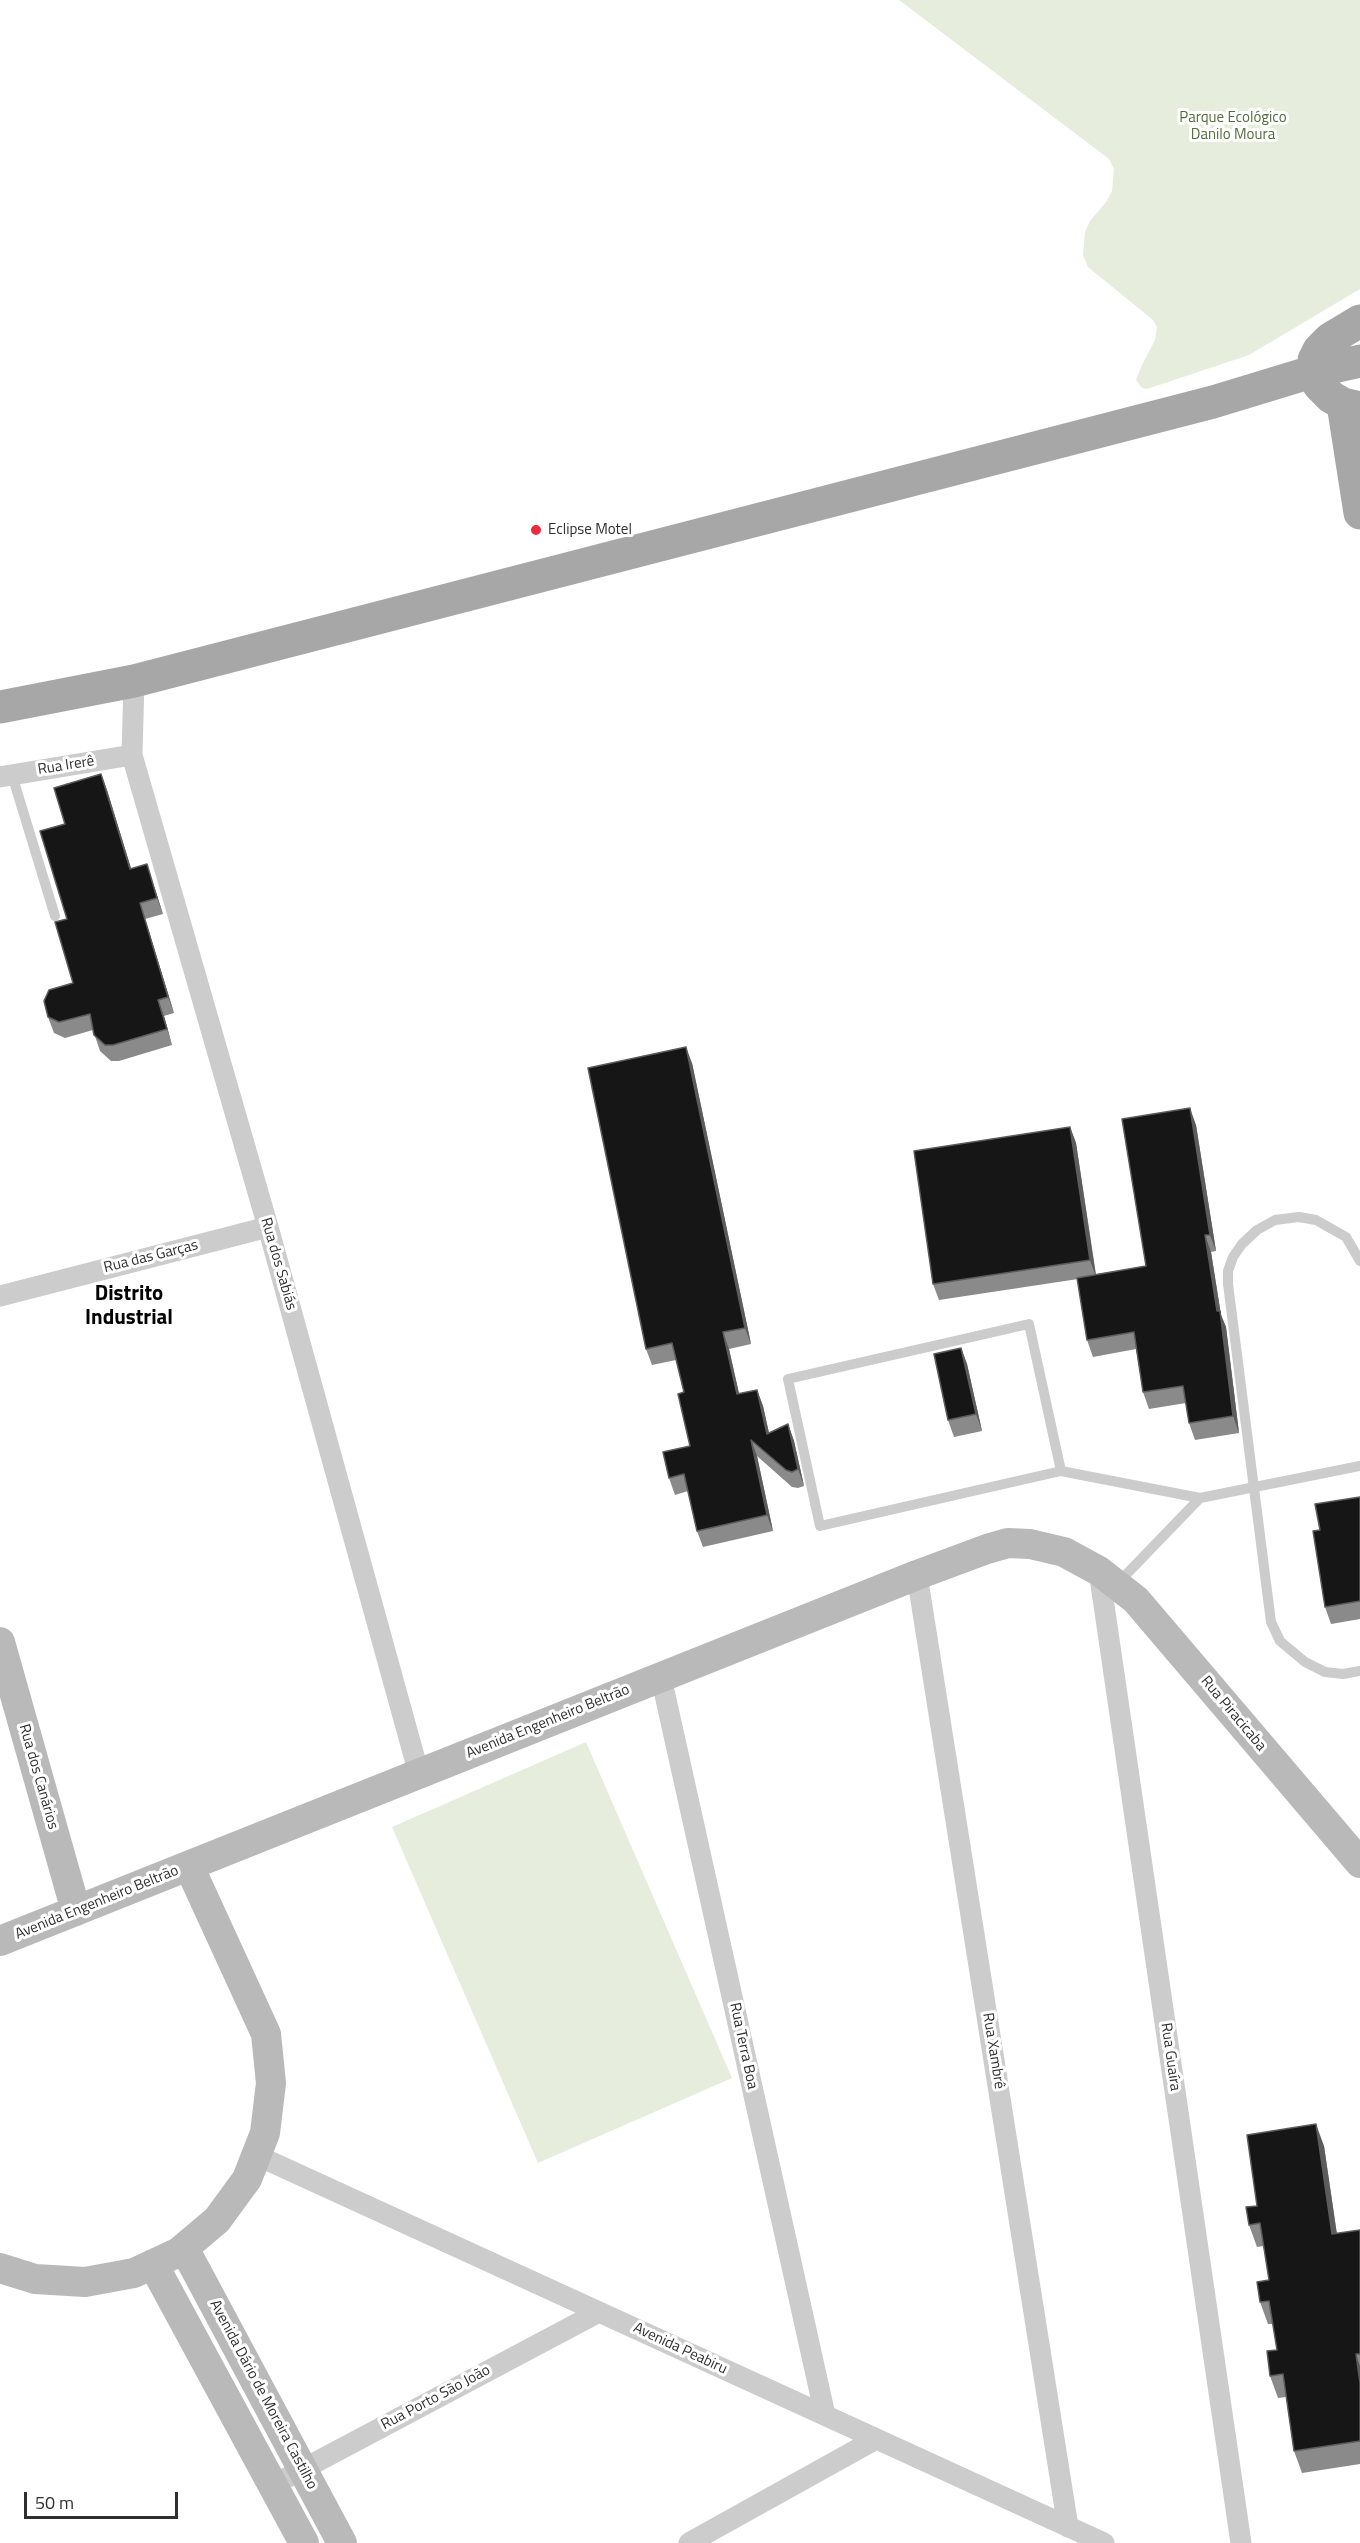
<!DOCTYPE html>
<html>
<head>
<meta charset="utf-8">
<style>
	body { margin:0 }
	#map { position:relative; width:1360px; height:2543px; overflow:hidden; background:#fff; font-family:"Titillium Web",sans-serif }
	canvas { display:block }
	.scale { position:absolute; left:24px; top:2492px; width:154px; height:27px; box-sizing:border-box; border:3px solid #2f2f2f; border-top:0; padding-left:8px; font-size:18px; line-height:21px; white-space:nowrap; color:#2f2f2f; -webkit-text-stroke:4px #fff; paint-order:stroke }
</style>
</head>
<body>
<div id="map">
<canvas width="1360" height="2543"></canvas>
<div class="scale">50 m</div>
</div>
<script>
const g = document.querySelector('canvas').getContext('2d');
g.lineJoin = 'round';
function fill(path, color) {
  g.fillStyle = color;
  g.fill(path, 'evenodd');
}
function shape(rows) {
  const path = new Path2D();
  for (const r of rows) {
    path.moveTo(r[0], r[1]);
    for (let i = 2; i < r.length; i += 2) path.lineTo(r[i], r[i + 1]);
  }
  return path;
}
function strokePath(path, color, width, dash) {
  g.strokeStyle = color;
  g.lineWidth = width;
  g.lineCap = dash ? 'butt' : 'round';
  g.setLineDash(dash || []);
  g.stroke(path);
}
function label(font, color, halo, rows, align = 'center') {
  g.font = font + ' "Titillium Web",sans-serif';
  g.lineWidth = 6;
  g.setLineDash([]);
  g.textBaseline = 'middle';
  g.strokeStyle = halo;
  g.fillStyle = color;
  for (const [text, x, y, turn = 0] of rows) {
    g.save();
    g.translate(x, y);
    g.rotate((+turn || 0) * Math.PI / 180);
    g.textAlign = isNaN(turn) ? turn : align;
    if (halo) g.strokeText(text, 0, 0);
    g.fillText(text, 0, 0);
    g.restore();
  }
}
fill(shape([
	[899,0,1360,0,1360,289,1249,355,1147,389,1142,388,1136,380,1142,365,1155,340,1157,327,1153,320,1088,267,1083,255,1085,232,1090,221,1106,202,1112,191,1114,169,1109,159],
	[586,1742,732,2078,538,2163,392,1827]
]), '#e6eddd');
strokePath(shape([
	[12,775,55,916],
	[1360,1261,1346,1237,1316,1220,1299,1217,1275,1220,1257,1230,1242,1244,1233,1257,1228,1271,1228,1284,1271,1622,1280,1641,1305,1662,1325,1672,1343,1674,1360,1671],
	[1061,1471,1029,1324,788,1379,820,1526,1061,1471,1200,1498,1360,1466],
	[1117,1584,1200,1498]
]), '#ccc', 10);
strokePath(shape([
	[134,681,132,755,268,1227,419,1774],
	[0,777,132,755],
	[0,1296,268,1227],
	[1099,1571,1241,2543],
	[917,1575,1068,2527],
	[661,1677,825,2415],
	[256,2155,1104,2543],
	[273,2485,599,2312],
	[689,2543,876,2439]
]), '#ccc', 21);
strokePath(shape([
	[0,1642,76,1911],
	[0,1941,917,1575,987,1549,1008,1543,1030,1544,1064,1552,1099,1571,1136,1600,1360,1863],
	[184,2248,342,2543],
	[153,2264,304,2543],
	[0,2268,35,2279,85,2282,134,2273,179,2252,217,2220,247,2179,265,2133,271,2083,266,2034,189,1866]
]), '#b9b9b9', 30);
strokePath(shape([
	[1360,321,1330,339,1319,350,1314,360,1319,385,1331,397,1343,404,1360,408],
	[1343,404,1360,513],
	[0,707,134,681,1213,402,1315,371,1360,361]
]), '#a7a7a7', 33);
fill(shape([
	[101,774,107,790,131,868,152,880,163,914,145,919,174,1013,164,1016,172,1045,119,1061,111,1061,100,1051,93,1030,65,1038,54,1033,48,1017,73,983,67,919,65,824],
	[692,1063,751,1344,729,1349,739,1394,757,1390,763,1406,769,1433,788,1424,794,1441,804,1486,798,1488,792,1487,757,1456,773,1531,703,1547,697,1531,688,1491,675,1495,669,1478,690,1446,684,1392,676,1360,652,1365,646,1349],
	[1196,1125,1216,1251,1211,1252,1221,1315,1226,1327,1239,1433,1195,1440,1189,1423,1186,1403,1149,1409,1143,1392,1136,1349,1093,1357,1087,1340,1078,1279,939,1300,933,1284,1070,1127,1076,1143,1096,1274,1146,1266],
	[961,1348,967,1364,982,1431,954,1437,948,1420],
	[1360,1497,1360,1619,1331,1624,1325,1607,1320,1530],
	[1324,2146,1337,2234,1360,2230,1360,2464,1302,2473,1294,2451,1286,2397,1278,2398,1270,2376,1277,2350,1273,2324,1268,2324,1260,2302,1269,2280,1264,2246,1257,2247,1249,2225]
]), '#8a8a8a');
fill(shape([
	[101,774,107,790,136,885,130,869],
	[147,864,152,880,163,914,157,898],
	[140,903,145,919,174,1013,168,997],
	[158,1000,164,1016,172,1045,167,1029],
	[686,1047,692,1063,751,1344,745,1328],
	[1190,1108,1196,1125,1216,1251,1210,1235],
	[1070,1127,1076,1143,1096,1277,1090,1260],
	[1205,1235,1211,1252,1221,1315,1226,1327,1239,1433,1233,1416],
	[723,1332,729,1349,743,1411,737,1394],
	[961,1348,967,1364,982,1431,976,1414],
	[757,1390,763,1406,773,1451,767,1434],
	[788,1424,794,1441,804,1486,798,1469],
	[751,1440,757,1456,773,1531,767,1515],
	[1316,2124,1324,2146,1340,2256,1332,2234],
	[1356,2354,1360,2366,1360,2383]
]), '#5c5c5c');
const building = shape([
	[101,774,130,869,147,864,157,898,140,903,168,997,158,1000,167,1029,113,1045,105,1045,94,1035,90,1014,59,1022,48,1017,44,1001,49,990,73,983,55,922,67,919,40,831,65,824,54,788,101,774],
	[686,1047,745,1328,723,1332,737,1394,757,1390,767,1434,788,1424,798,1469,792,1472,786,1470,751,1440,767,1515,697,1531,684,1474,669,1478,663,1452,690,1446,678,1394,684,1392,672,1343,646,1349,588,1068,686,1047],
	[1190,1108,1210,1235,1205,1235,1217,1311,1220,1311,1233,1416,1189,1423,1183,1386,1143,1392,1134,1332,1087,1340,1077,1278,1146,1266,1122,1119,1190,1108],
	[1070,1127,1090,1260,933,1284,914,1151,1070,1127],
	[961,1348,976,1414,948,1420,934,1354,961,1348],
	[1360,1497,1360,1601,1325,1607,1313,1531,1320,1530,1315,1504,1360,1497],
	[1316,2124,1332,2234,1360,2230,1360,2354,1356,2354,1360,2383,1360,2441,1294,2451,1283,2374,1270,2376,1267,2351,1277,2350,1269,2301,1260,2302,1257,2282,1269,2280,1260,2223,1249,2225,1246,2207,1257,2206,1247,2135,1316,2124]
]);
fill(building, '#161616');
strokePath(building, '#5c5c5c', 1.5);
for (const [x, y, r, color] of [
	[536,530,6,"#eb2c3e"]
]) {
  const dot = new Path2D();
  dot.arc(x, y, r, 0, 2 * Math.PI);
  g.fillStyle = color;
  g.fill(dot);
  strokePath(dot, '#fff', 2);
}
label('15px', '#536d3b', '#fff', [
	["Parque Ecológico",1233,118],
	["Danilo Moura",1233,135]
]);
label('15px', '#2f2f2f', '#fff', [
	["Eclipse Motel",548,530]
], 'left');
label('15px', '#2f2f2f', '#fff', [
	["Rua Irerê",66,766,-9],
	["Rua das Garças",151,1257,-14],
	["Rua dos Sabiás",278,1264,74],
	["Rua Piracicaba",1233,1714,50],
	["Avenida Engenheiro Beltrão",548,1722,-22],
	["Rua dos Canários",38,1777,74],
	["Avenida Engenheiro Beltrão",97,1903,-22],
	["Rua Terra Boa",743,2046,78],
	["Rua Xambrê",993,2051,81],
	["Rua Guaíra",1170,2057,82],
	["Avenida Peabiru",680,2349,25],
	["Avenida Dário de Moreira Castilho",263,2395,62],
	["Rua Porto São João",436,2398,-28]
]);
label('bold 21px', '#000', '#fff', [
	["Distrito",129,1295],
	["Industrial",129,1319]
]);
</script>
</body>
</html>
